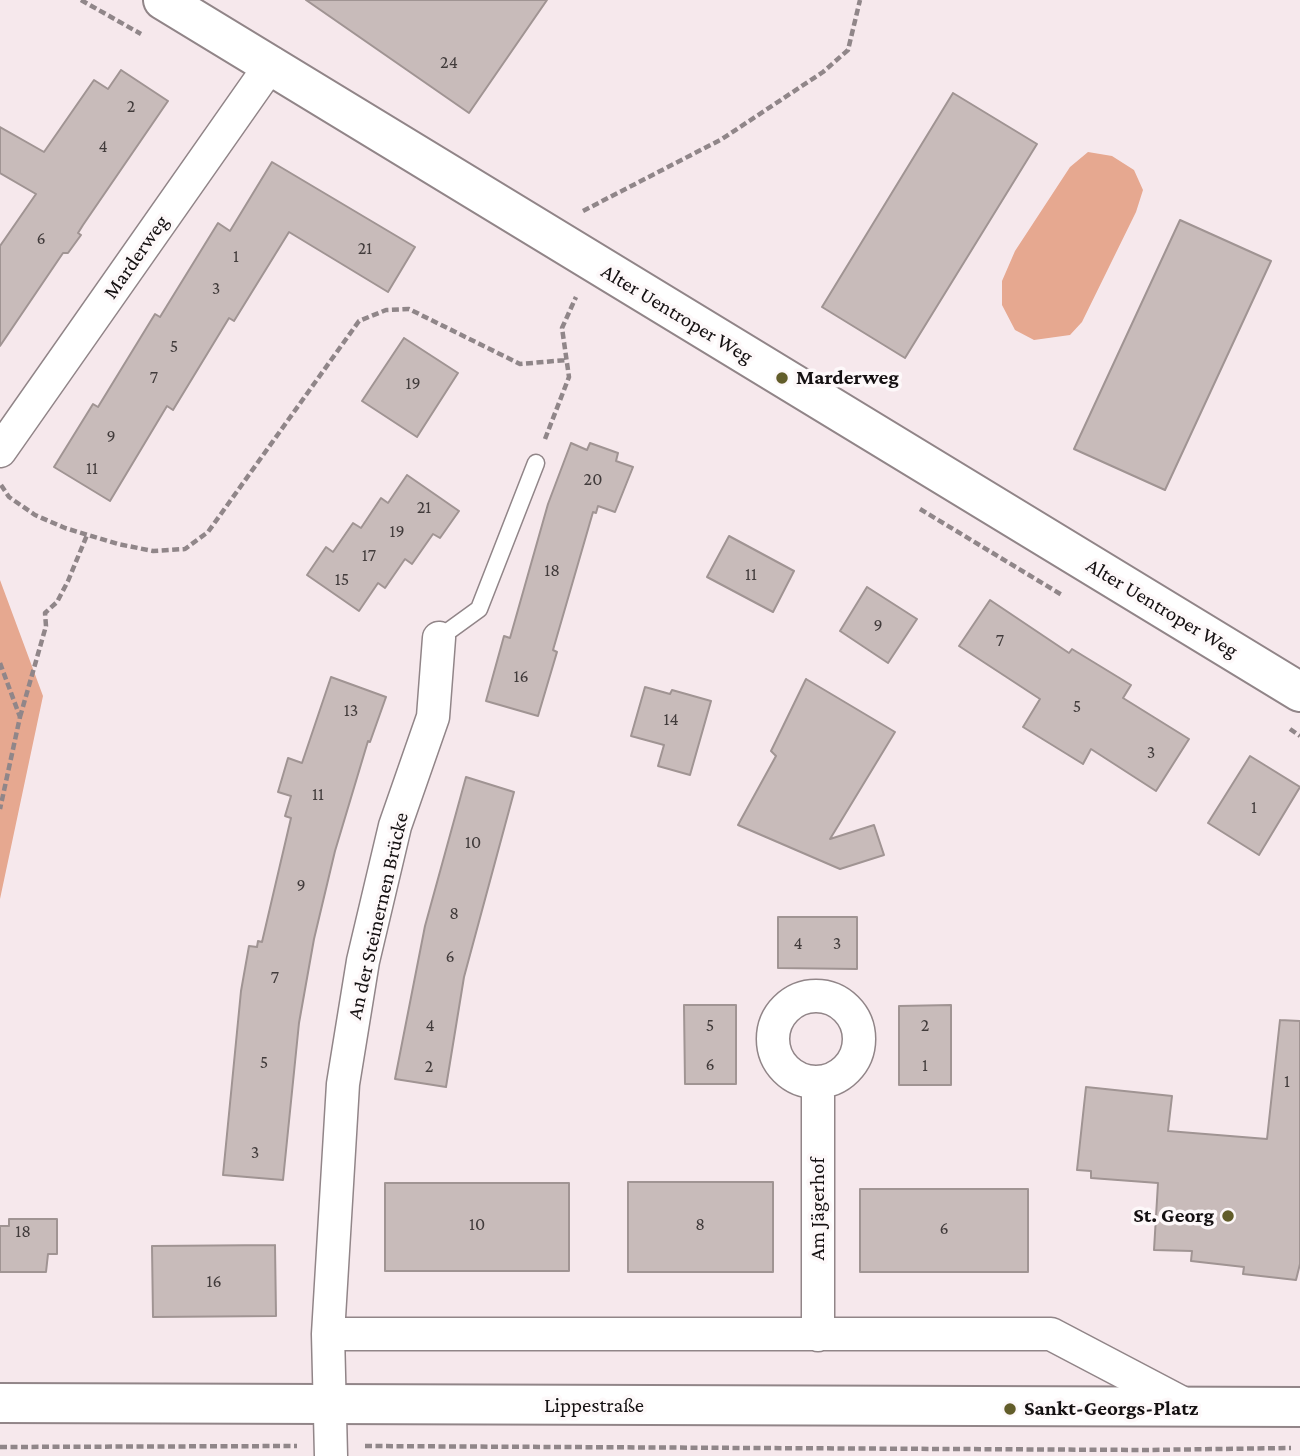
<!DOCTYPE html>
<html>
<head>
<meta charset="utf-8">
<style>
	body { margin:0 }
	canvas { display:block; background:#f6e8ec }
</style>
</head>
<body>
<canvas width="1300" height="1456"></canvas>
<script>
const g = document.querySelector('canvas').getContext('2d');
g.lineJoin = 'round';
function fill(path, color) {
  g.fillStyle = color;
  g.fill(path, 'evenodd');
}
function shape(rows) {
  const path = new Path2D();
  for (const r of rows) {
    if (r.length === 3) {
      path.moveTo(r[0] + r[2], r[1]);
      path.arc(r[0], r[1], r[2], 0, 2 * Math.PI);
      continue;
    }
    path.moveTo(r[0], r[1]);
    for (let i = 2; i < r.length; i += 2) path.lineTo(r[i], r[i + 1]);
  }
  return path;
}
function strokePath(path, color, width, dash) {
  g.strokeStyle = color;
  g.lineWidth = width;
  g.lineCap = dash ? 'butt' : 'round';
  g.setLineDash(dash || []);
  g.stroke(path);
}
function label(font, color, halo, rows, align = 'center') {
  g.font = font + ' "Crimson Pro",serif';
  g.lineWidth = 7;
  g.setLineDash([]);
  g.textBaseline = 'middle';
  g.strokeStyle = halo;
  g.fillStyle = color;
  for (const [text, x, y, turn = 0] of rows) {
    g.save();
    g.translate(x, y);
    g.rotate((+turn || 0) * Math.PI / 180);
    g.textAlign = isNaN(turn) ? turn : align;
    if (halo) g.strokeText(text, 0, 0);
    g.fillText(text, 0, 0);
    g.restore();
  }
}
fill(shape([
	[1088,152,1112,156,1134,170,1143,190,1136,212,1082,322,1070,335,1034,340,1015,330,1002,305,1002,281,1015,251,1070,167],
	[0,580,43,696,0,899]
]), '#e6a890');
const building = shape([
	[306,0,547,0,469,113,306,0],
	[121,70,168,101,83,225,78,233,81,235,68,253,63,253,0,346,0,246,36,194,0,173,0,127,44,152,94,80,108,89,121,70],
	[953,93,1037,144,905,358,822,307,953,93],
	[272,162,415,247,388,292,289,232,234,321,229,318,173,410,167,406,110,501,54,467,93,404,98,407,155,314,160,317,218,223,230,231,272,162],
	[1180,220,1271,261,1165,490,1074,449,1180,220],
	[404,338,458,373,417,437,362,401,404,338],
	[571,443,587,450,590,443,618,453,616,461,633,467,615,512,598,506,596,513,593,512,553,650,557,652,538,716,486,701,504,636,510,638,548,504,571,443],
	[407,475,459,511,440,538,433,534,412,564,405,559,385,588,378,583,359,611,307,575,326,547,333,552,353,523,361,528,381,498,388,503,407,475],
	[729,536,794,571,773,612,707,577,729,536],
	[867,587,917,619,888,663,840,631,867,587],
	[990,600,1069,653,1072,649,1131,685,1123,698,1189,739,1156,791,1091,749,1083,764,1023,727,1040,699,959,646,990,600],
	[331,677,386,697,370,742,368,741,335,851,314,939,299,1023,283,1180,223,1175,241,991,249,946,257,947,258,941,262,942,291,818,285,816,291,796,278,792,288,758,302,763,331,677],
	[806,679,895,732,830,839,874,825,884,855,840,869,738,825,776,756,771,751,806,679],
	[645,687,670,694,672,690,711,701,690,775,658,766,664,745,631,736,645,687],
	[1250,756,1300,787,1259,855,1208,823,1250,756],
	[466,777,514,792,464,977,446,1087,395,1079,425,926,466,777],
	[778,917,857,917,857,969,778,968,778,917],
	[684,1005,736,1005,736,1084,685,1084,684,1005],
	[951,1005,951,1085,899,1085,899,1006,951,1005],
	[1280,1020,1300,1021,1300,1264,1296,1280,1243,1274,1244,1267,1191,1261,1192,1251,1154,1250,1158,1183,1091,1178,1091,1171,1077,1170,1086,1087,1172,1096,1168,1131,1267,1139,1280,1020],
	[628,1182,773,1182,773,1272,628,1272,628,1182],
	[385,1183,569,1183,569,1271,385,1271,385,1183],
	[860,1189,1028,1189,1028,1272,860,1272,860,1189],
	[9,1219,57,1219,57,1254,48,1254,46,1272,0,1272,0,1226,9,1226,9,1219],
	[275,1245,276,1316,153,1317,152,1246,275,1245]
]);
fill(building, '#c8bbba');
strokePath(building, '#a09493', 2);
const service = shape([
	[439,638,479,609,536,463]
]);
const minor = shape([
	[0,451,272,63],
	[816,1039,43],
	[328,1334,1051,1334,1188,1406],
	[818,1335,818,1083],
	[331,1456,328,1334,343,1084,363,961,395,826,433,717,439,638]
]);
const tertiary = shape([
	[163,0,1300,692]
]);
const secondary = shape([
	[0,1403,1300,1407]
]);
strokePath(service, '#918588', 19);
strokePath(minor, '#918588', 35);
strokePath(tertiary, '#918588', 42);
strokePath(secondary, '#918588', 42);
strokePath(shape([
	[81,0,141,34],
	[583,211,722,139,823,72,848,50,860,0],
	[545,439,569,377,562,328,576,297],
	[1,485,9,497,35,515,65,528,118,544,153,551,185,549,208,532,359,321,386,310,409,309,520,364,567,360],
	[920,509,1062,595],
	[0,663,20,717,0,809],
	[20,717,46,626,45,613,57,602,68,581,87,535],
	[1290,729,1300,736],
	[365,1446,1146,1450,1291,1448],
	[0,1447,297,1446]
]), '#908689', 4.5, [7, 3.5]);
strokePath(service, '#fff', 16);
strokePath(minor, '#fff', 32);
strokePath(tertiary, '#fff', 38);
strokePath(secondary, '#fff', 38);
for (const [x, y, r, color] of [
	[782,378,7,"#625d2a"],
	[1228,1216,7,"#625d2a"],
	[1010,1409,7,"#625d2a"]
]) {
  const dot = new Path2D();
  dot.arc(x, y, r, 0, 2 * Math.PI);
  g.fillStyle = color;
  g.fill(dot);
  strokePath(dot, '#fdf8f9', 2.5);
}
label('18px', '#413b3b', null, [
	["24",449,62],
	["2",131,106],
	["4",103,146],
	["6",41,238],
	["21",365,248],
	["1",236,256],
	["3",216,288],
	["5",174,346],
	["7",154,377],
	["19",413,383],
	["9",111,436],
	["11",92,468],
	["20",593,479],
	["21",424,507],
	["19",397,531],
	["17",369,555],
	["18",552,570],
	["11",751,574],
	["15",342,579],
	["9",878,625],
	["7",1000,640],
	["16",521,676],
	["5",1077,706],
	["13",351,710],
	["14",671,719],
	["3",1151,752],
	["11",318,794],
	["1",1254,807],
	["10",473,842],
	["9",301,885],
	["8",454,913],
	["4",798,943],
	["3",837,943],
	["6",450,956],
	["7",275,977],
	["4",430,1025],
	["5",710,1025],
	["2",925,1025],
	["5",264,1062],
	["6",710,1064],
	["1",925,1065],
	["2",429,1066],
	["1",1287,1081],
	["3",255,1152],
	["10",477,1224],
	["8",700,1224],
	["6",944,1228],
	["18",23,1231],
	["16",214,1281]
]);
label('21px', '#141011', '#fdf8f9', [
	["Marderweg",136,257,-55],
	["Alter Uentroper Weg",677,314,31],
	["Alter Uentroper Weg",1162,608,31],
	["An der Steinernen Brücke",378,916,-77],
	["Am Jägerhof",818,1209,-90],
	["Lippestraße",594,1406]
]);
label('bold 21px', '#141011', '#fdf8f9', [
	["Marderweg",796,378],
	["St. Georg",1214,1216,"right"],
	["Sankt-Georgs-Platz",1024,1409]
], 'left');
</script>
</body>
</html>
